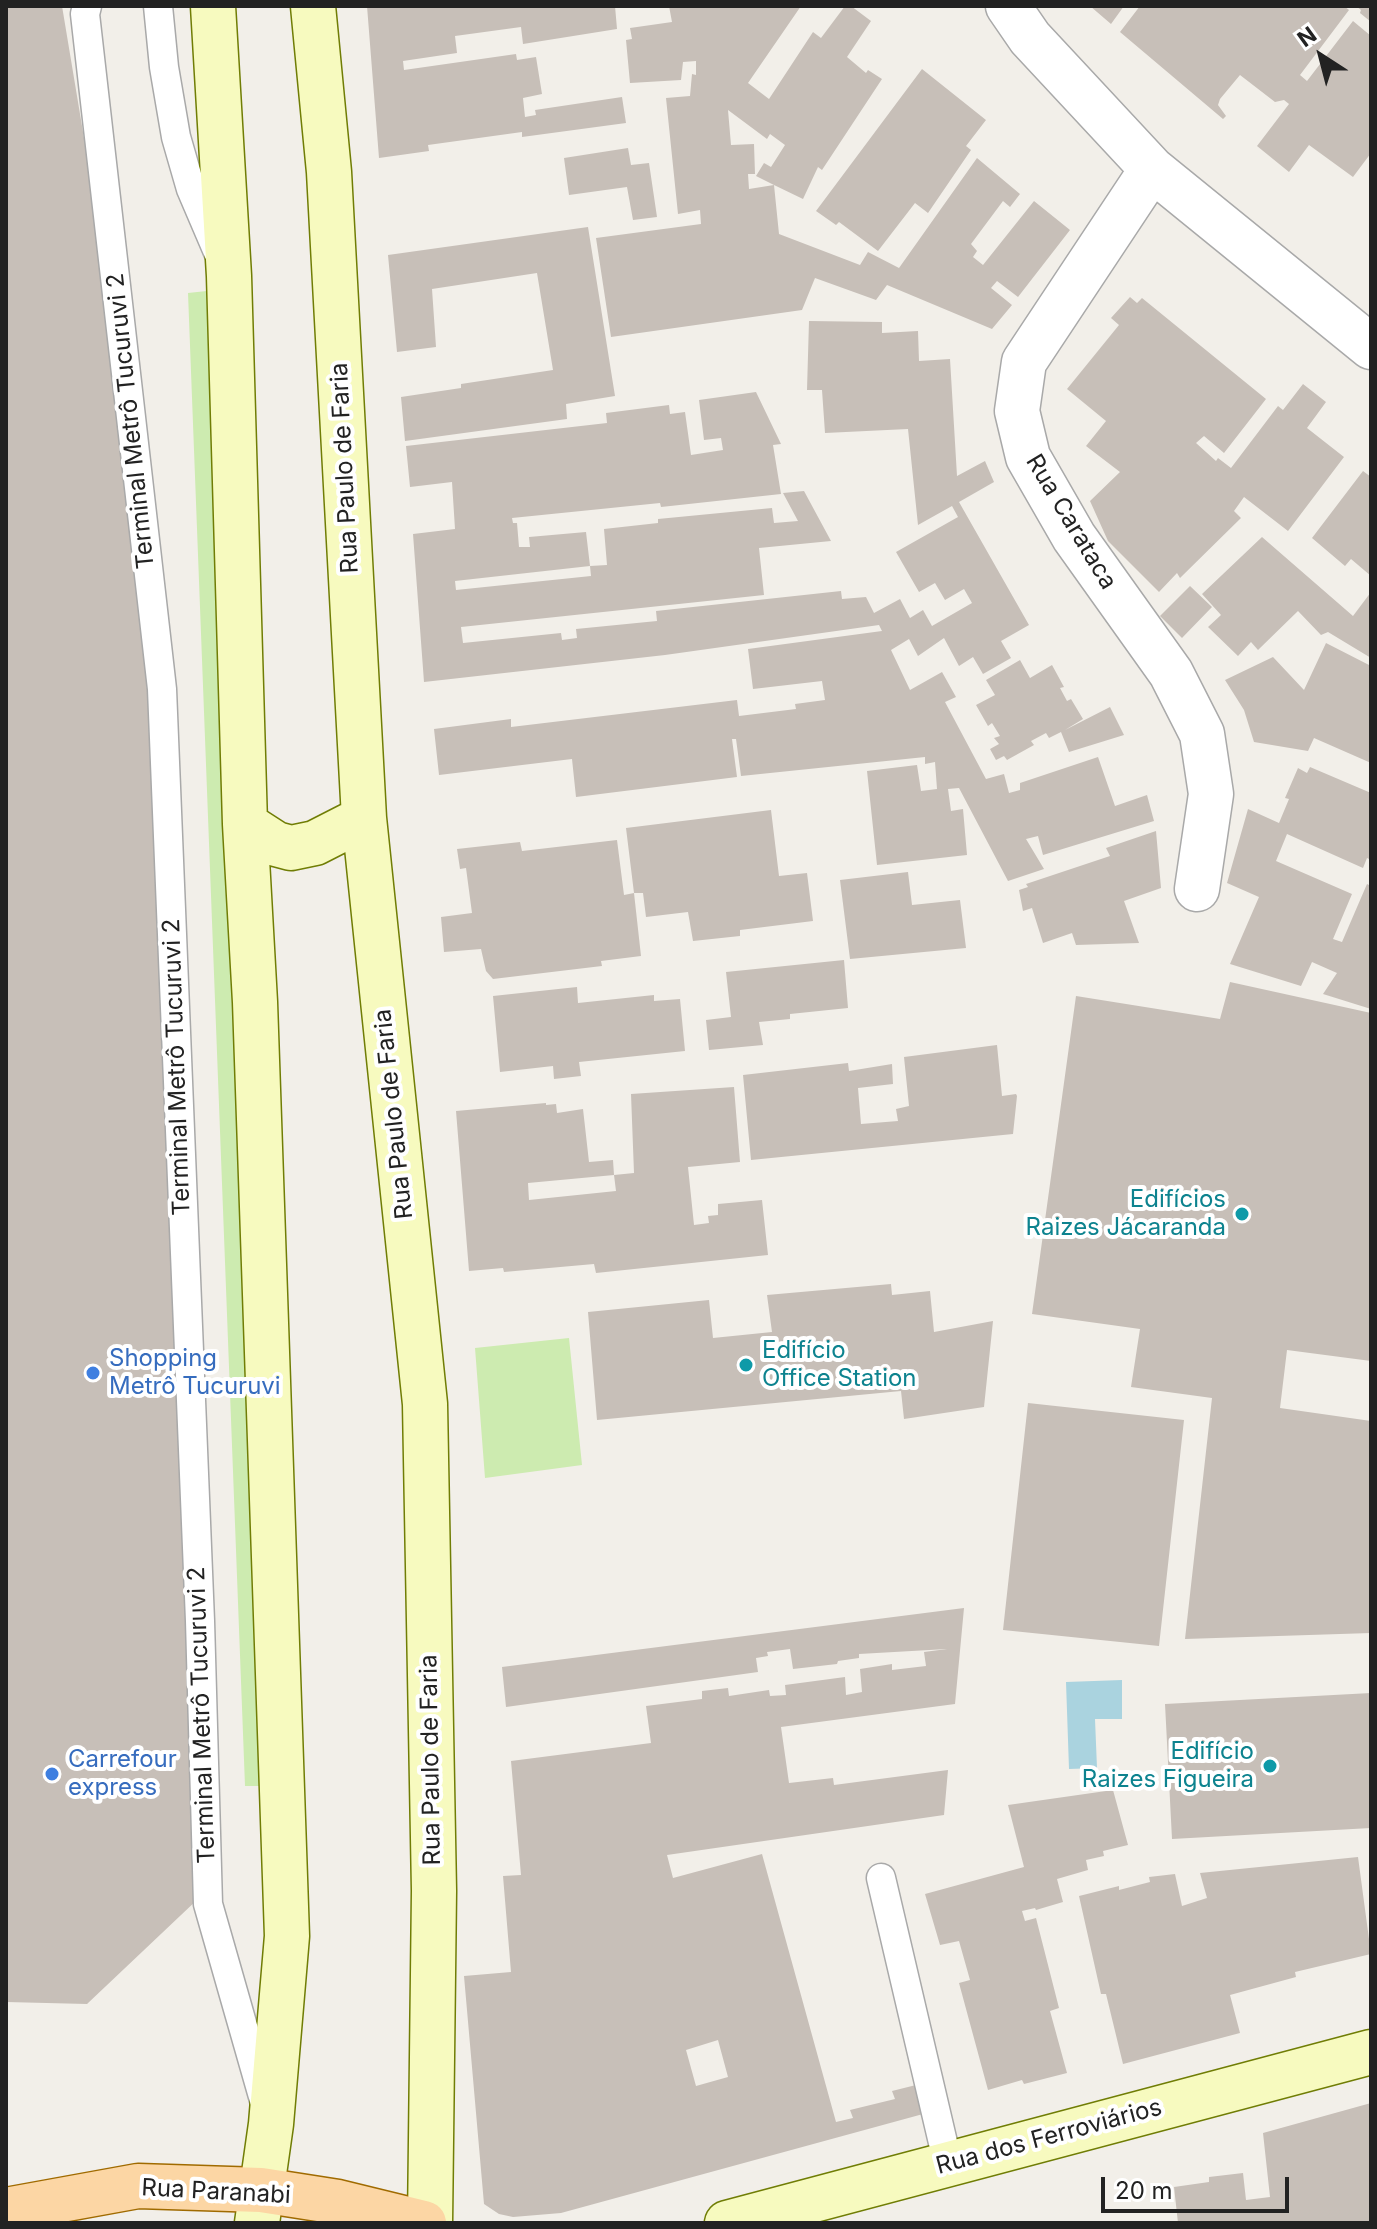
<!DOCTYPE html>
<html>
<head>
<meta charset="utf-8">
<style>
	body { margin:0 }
	#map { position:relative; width:1377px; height:2229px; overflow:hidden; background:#f2efe9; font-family:Inter,sans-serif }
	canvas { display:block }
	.frame { position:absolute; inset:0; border:8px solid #222; pointer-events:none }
	.north { position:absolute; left:1281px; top:16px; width:80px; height:80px; -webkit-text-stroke:6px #fff; paint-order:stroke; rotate:324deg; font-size:22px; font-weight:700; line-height:32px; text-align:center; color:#222 }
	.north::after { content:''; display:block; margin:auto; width:28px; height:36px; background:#222; clip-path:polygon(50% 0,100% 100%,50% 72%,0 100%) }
	.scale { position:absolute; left:1101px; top:2177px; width:188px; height:36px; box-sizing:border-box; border:4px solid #222; border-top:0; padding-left:10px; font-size:24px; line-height:28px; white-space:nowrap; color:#222; -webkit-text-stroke:6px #fff; paint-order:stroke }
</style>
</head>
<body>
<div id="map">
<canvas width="1377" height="2229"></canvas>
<div class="frame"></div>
<div class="north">N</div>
<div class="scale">20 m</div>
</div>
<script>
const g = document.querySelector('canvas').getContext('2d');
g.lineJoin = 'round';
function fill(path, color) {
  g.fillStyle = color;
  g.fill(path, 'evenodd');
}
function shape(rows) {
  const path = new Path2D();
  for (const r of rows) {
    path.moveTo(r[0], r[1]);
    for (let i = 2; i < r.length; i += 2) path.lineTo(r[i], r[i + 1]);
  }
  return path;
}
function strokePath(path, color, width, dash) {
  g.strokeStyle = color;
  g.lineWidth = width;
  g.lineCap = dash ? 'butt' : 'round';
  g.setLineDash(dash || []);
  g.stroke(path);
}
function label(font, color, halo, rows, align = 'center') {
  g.font = font + ' Inter,sans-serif';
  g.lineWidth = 8;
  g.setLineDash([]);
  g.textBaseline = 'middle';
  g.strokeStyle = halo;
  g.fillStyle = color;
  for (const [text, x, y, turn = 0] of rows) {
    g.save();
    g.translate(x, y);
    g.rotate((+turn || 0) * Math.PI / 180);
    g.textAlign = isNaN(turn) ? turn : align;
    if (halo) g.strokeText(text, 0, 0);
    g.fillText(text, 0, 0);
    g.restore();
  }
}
fill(shape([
	[216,290,275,1786,245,1786,188,293],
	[569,1338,582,1465,485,1478,475,1348]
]), '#cdebb0');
fill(shape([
	[1122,1680,1122,1719,1095,1719,1097,1768,1069,1769,1066,1682]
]), '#aad3df');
fill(shape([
	[6,6,62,6,109,288,162,847,199,1898,87,2004,6,2002],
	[367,6,615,6,617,29,523,44,521,27,455,36,457,53,403,61,404,70,516,54,517,60,536,57,542,94,523,98,525,117,536,115,535,110,622,97,626,123,522,137,522,132,428,145,429,151,379,158],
	[669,6,801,6,748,83,769,99,813,32,821,38,845,6,851,6,871,21,847,57,866,73,868,70,882,79,822,170,818,167,803,199,774,185,756,176,764,163,771,167,785,145,770,134,767,139,728,110,731,145,754,144,755,174,748,174,749,189,774,185,779,234,860,265,868,252,899,268,977,158,1020,194,1010,207,1003,201,971,244,977,251,973,257,983,265,1034,201,1070,230,1018,297,997,281,991,288,1012,305,992,329,887,285,876,300,815,278,802,310,611,337,596,238,701,224,700,210,678,214,666,98,690,96,692,74,696,75,696,61,683,62,681,80,630,83,626,40,632,39,630,28,672,22],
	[1090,6,1124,6,1111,24],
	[1140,6,1344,6,1349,10,1300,75,1307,81,1353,21,1371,36,1371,153,1353,177,1309,145,1289,172,1257,146,1289,104,1284,100,1275,102,1240,75,1220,99,1218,105,1226,116,1223,119,1120,32],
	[1356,6,1371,6,1371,22,1360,13,1361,10],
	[922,69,986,120,966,146,971,150,928,213,915,203,878,251,839,222,836,225,816,211],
	[628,148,631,165,649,163,657,217,633,220,627,187,569,195,564,158],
	[588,227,615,396,566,404,567,419,405,441,401,397,461,388,461,384,553,370,537,273,432,289,436,347,397,352,388,255],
	[1130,297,1137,303,1142,298,1266,399,1224,453,1204,436,1196,443,1216,461,1218,458,1231,468,1278,406,1283,410,1303,384,1326,402,1307,428,1344,457,1288,531,1244,497,1234,511,1241,518,1180,578,1177,573,1159,592,1108,541,1090,501,1120,472,1086,446,1106,421,1067,389,1119,325,1111,318],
	[809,321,882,322,882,333,918,331,919,361,950,359,957,476,985,461,994,482,959,502,1029,625,1001,641,1011,658,983,674,973,657,959,666,944,638,918,656,909,639,891,650,910,690,942,672,956,697,945,702,986,779,1004,774,1009,793,1020,790,1020,783,1098,757,1115,806,1147,795,1154,821,1043,855,1038,836,1026,839,1044,869,1008,881,959,788,948,789,951,811,963,809,967,855,877,865,867,771,917,765,921,791,937,789,935,762,925,764,925,757,741,776,736,739,732,739,737,777,576,797,572,759,439,775,434,729,511,719,511,727,737,700,739,716,796,709,795,704,825,700,822,681,753,689,748,649,882,631,879,625,665,655,424,682,413,534,455,529,452,482,410,487,406,446,607,423,606,413,669,405,670,414,685,412,691,455,723,450,721,438,704,440,699,400,756,392,781,444,773,445,781,494,661,507,660,503,512,518,513,523,517,523,519,547,530,547,529,537,586,532,590,566,455,581,456,590,591,576,590,566,607,565,604,529,658,523,658,519,772,508,774,523,798,521,783,493,804,491,831,541,759,548,764,595,461,627,463,643,561,633,562,640,577,638,576,629,657,621,656,611,841,591,842,599,866,597,874,613,900,599,910,618,923,610,932,626,972,603,964,589,945,600,935,583,919,592,896,552,958,517,952,506,918,525,908,429,825,433,822,390,807,390],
	[1363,471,1371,477,1371,576,1351,559,1345,566,1312,538],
	[1262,537,1353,616,1371,592,1371,658,1328,632,1321,635,1298,611,1258,650,1251,642,1238,656,1208,627,1221,615,1202,594],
	[1190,586,1212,607,1182,638,1160,616],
	[1326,643,1371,666,1371,763,1314,738,1308,751,1254,742,1244,710,1225,680,1273,657,1304,690],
	[1020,660,1030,678,1052,665,1064,687,1060,688,1067,701,1071,699,1083,719,1065,730,1110,707,1124,735,1069,752,1061,732,1049,738,1046,733,1031,741,1034,745,1007,760,1004,756,996,760,990,749,999,744,994,738,1000,736,992,723,988,726,976,705,995,695,986,680],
	[1310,767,1371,793,1371,860,1367,858,1363,868,1287,834,1276,861,1352,894,1333,939,1342,942,1367,884,1371,886,1371,1009,1323,994,1337,973,1312,962,1301,986,1230,964,1259,897,1227,883,1248,809,1279,823,1289,799,1285,798,1298,768,1307,773],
	[771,810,779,876,807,873,813,921,740,930,740,936,693,941,688,912,646,917,643,893,634,893,641,956,601,961,602,966,493,979,486,971,481,949,444,952,441,917,472,913,466,868,460,869,457,849,520,842,522,851,617,840,624,895,634,893,626,828],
	[1156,831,1161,888,1124,901,1139,943,1076,945,1072,933,1043,943,1032,908,1023,911,1019,890,1028,887,1026,884,1110,856,1106,848],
	[908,872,912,905,960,900,966,948,850,959,840,880],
	[844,960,848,1008,790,1014,790,1019,759,1022,763,1045,709,1050,706,1020,731,1017,726,972],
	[1230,982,1371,1013,1371,1361,1287,1350,1280,1408,1371,1421,1371,1633,1185,1639,1212,1398,1131,1387,1140,1329,1032,1314,1076,996,1220,1019],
	[577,987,578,1003,654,995,654,1001,680,999,685,1051,579,1062,581,1076,554,1079,553,1066,500,1072,493,996],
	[997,1045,1002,1096,1016,1094,1017,1096,1013,1134,751,1160,743,1075,848,1063,849,1071,892,1064,893,1084,858,1088,861,1124,898,1121,896,1109,909,1106,904,1057],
	[734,1087,740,1162,688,1167,694,1225,709,1223,708,1216,718,1215,718,1204,762,1200,768,1255,596,1273,594,1264,504,1272,503,1268,469,1271,456,1111,546,1103,546,1105,556,1104,557,1113,583,1109,589,1162,613,1160,614,1175,528,1183,529,1200,616,1191,614,1175,634,1173,631,1094],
	[891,1284,892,1295,930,1291,934,1332,993,1321,984,1407,904,1419,901,1391,597,1420,588,1312,709,1300,713,1338,772,1332,767,1295],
	[1028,1403,1184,1420,1159,1646,1003,1630],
	[964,1608,955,1704,781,1727,789,1783,833,1778,834,1785,948,1770,944,1815,667,1855,673,1878,762,1854,836,2122,853,2118,850,2110,895,2099,892,2091,920,2084,934,2111,561,2213,513,2217,499,2214,484,2204,464,1976,511,1972,503,1876,521,1875,511,1761,651,1743,646,1706,702,1699,702,1691,728,1688,729,1696,769,1690,770,1696,786,1695,785,1685,845,1677,846,1695,862,1692,860,1669,892,1664,892,1670,926,1666,924,1652,947,1649,859,1654,859,1658,838,1661,837,1664,793,1669,790,1649,767,1652,768,1656,756,1658,758,1672,506,1707,502,1667],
	[718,2040,728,2077,696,2086,686,2050],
	[1371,1693,1371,1828,1172,1839,1165,1704],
	[1113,1790,1128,1845,1103,1851,1104,1856,1086,1860,1088,1870,1057,1879,1063,1902,1036,1910,1035,1908,1022,1911,1025,1921,1036,1918,1059,2008,1050,2011,1067,2073,1024,2084,1022,2080,988,2090,959,1983,970,1980,959,1941,940,1945,925,1894,1024,1867,1008,1805],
	[1358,1857,1371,1954,1295,1972,1296,1977,1230,1995,1240,2033,1123,2064,1106,1994,1101,1994,1079,1896,1119,1886,1119,1890,1150,1882,1149,1877,1175,1874,1182,1906,1207,1898,1200,1873],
	[1371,2103,1371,2223,1178,2223,1174,2187,1209,2182,1209,2177,1243,2173,1246,2200,1270,2197,1263,2133]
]), '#c7bfb8');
const lane = shape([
	[87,6,85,14,162,689,200,1621,208,1904,264,2100],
	[158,6,164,67,176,137,191,189,218,252],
	[881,1878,948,2164]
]);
const street = shape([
	[1008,6,1030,38,1152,169,1371,347],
	[1152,169,1024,362,1017,411,1028,457,1074,537,1171,673,1202,734,1211,794,1197,889]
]);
const secondary = shape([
	[213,6,229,276,245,824,255,1002,287,1936,271,2124,257,2223],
	[313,6,329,172,364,818,425,1404,434,1891,430,2223],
	[245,824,276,844,291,848,315,843,364,818],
	[727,2223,1371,2052]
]);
const primary = shape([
	[6,2210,138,2186,261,2190,338,2202,424,2223]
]);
strokePath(lane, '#a9a9a9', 31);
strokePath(street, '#a9a9a9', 47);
strokePath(secondary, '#707d05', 47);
strokePath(primary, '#a06b00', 47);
strokePath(lane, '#fff', 28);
strokePath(street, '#fff', 44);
strokePath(secondary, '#f7fabf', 44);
strokePath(primary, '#fcd6a4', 44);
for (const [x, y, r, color] of [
	[1242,1214,8,"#0f9aa8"],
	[746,1365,8,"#0f9aa8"],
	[93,1373,8,"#3f7fe0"],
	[1270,1766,8,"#0f9aa8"],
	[52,1774,8,"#3f7fe0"]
]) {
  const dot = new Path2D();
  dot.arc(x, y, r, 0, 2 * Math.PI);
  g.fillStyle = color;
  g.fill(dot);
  strokePath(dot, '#fff', 3);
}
label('24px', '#222', '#fff', [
	["Terminal Metrô Tucuruvi 2",131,421,-96],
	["Rua Paulo de Faria",345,468,-93],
	["Rua Carataca",1071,522,59],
	["Terminal Metrô Tucuruvi 2",177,1067,-92],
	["Rua Paulo de Faria",394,1114,-96],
	["Terminal Metrô Tucuruvi 2",202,1715,-92],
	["Rua Paulo de Faria",431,1760,-91],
	["Rua dos Ferroviários",1049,2137,-15],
	["Rua Paranabi",216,2192,3]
]);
label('24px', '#0d838f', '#fff', [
	["Edifícios",1226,1200],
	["Raizes Jácaranda",1226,1228],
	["Edifício",762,1351,"left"],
	["Office Station",762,1379,"left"],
	["Edifício",1254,1752],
	["Raizes Figueira",1254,1780]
], 'right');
label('24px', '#366cbe', '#fff', [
	["Shopping",109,1359],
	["Metrô Tucuruvi",109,1387],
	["Carrefour",68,1760],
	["express",68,1788]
], 'left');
</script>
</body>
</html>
